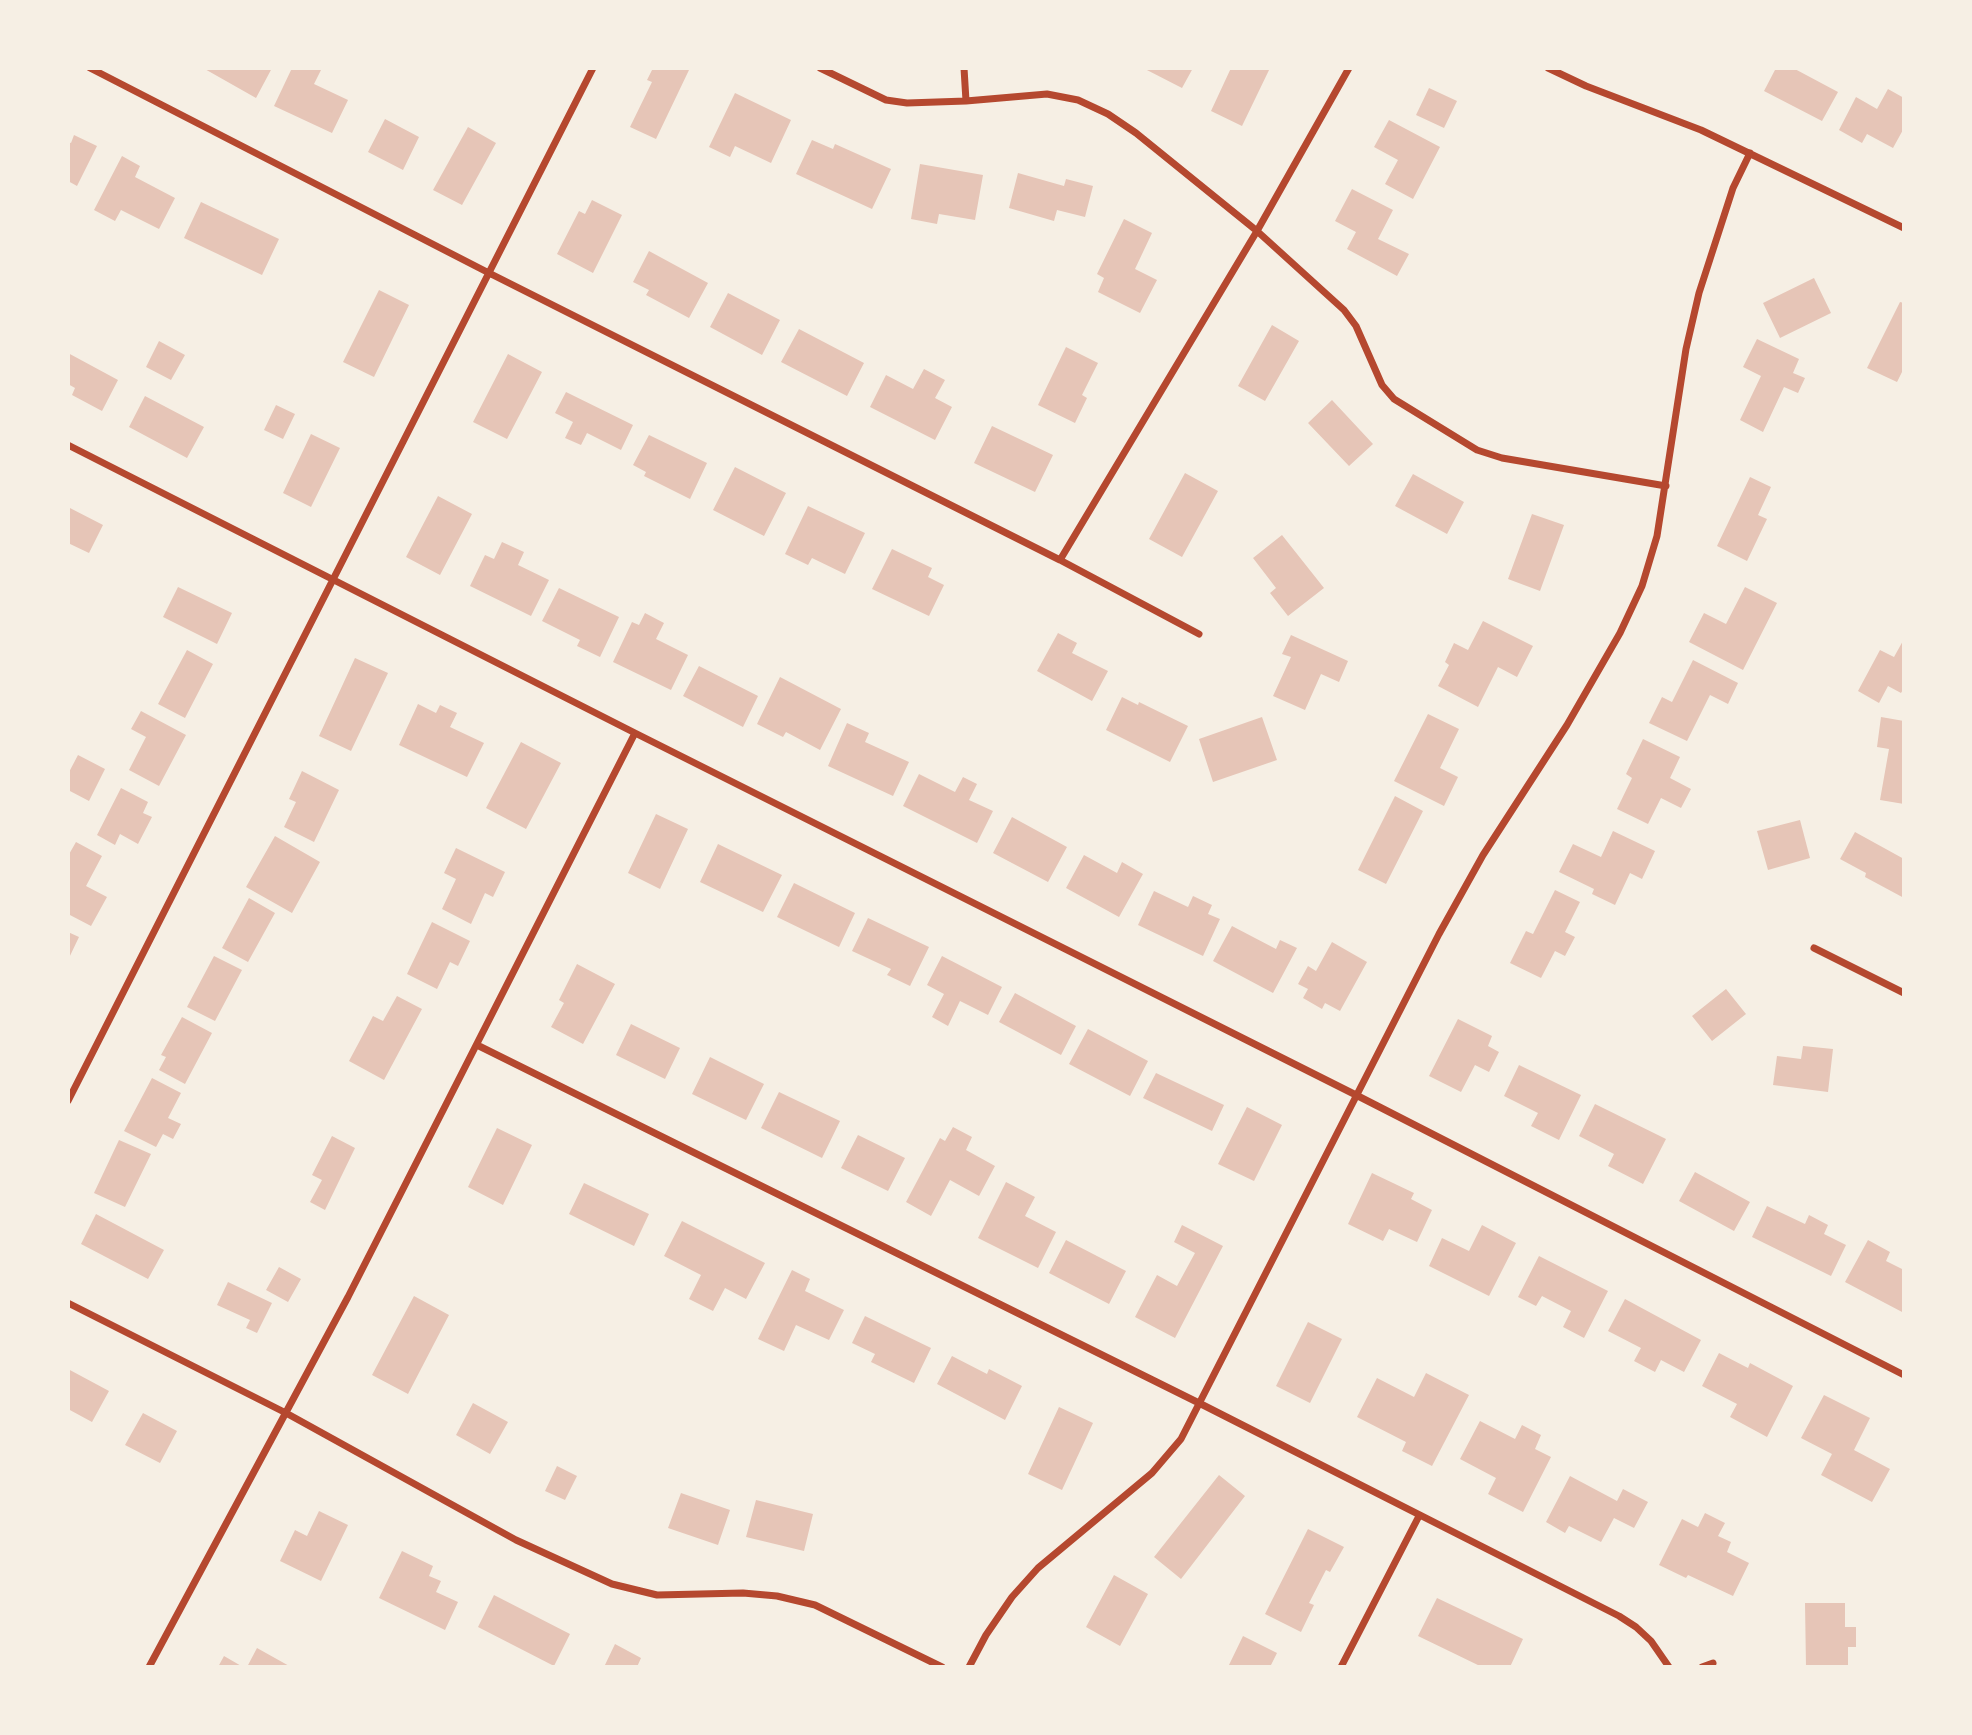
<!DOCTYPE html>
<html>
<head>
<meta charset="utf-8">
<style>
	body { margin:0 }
	#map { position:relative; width:1972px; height:1735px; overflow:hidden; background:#f6efe4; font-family:Overpass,sans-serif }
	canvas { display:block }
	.frame { position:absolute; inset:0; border:70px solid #f6efe4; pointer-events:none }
</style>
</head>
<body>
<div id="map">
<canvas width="1972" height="1735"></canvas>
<div class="frame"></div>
</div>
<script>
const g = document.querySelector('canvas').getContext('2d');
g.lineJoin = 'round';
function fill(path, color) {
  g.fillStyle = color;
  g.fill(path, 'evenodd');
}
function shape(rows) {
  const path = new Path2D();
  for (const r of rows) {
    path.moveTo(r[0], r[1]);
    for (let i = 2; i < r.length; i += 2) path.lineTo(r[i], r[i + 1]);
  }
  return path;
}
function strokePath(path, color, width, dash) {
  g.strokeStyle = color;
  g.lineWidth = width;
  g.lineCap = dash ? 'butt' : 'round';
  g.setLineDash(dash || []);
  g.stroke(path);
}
fill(shape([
	[203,68,272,68,256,98],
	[292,68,322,68,314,84,348,100,332,133,274,106],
	[653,68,689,70,656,139,630,127,652,82,647,80],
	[1143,68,1193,68,1182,88],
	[1231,68,1270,68,1242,126,1211,111],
	[1776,68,1793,68,1838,92,1822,121,1764,91],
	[1429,88,1457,101,1444,128,1416,115],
	[1888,89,1904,98,1904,128,1893,148,1867,134,1862,143,1839,130,1856,97,1877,109],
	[735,93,791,120,771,163,735,146,730,157,709,147],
	[385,119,419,137,403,170,368,152],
	[1389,120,1440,147,1413,199,1385,184,1398,160,1374,147],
	[468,127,496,143,462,205,433,190],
	[74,135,97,146,77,186,68,181,68,142,71,143],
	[812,140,833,149,835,144,891,169,872,209,796,174],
	[122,156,140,166,135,177,175,198,159,229,121,210,115,221,94,210],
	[920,164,983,175,975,220,939,214,937,224,911,219],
	[1018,173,1064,186,1066,179,1093,186,1085,217,1057,210,1054,221,1009,208],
	[1352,189,1393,210,1378,239,1409,254,1397,276,1347,249,1356,232,1335,221],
	[592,200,622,215,593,273,557,254,579,211,585,214],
	[201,202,279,239,262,275,184,238],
	[1124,219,1152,233,1135,269,1157,280,1140,313,1098,292,1104,278,1097,274],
	[649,251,708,283,689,318,646,295,649,290,633,282],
	[1814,278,1831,313,1780,338,1763,303],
	[379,290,409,305,374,377,343,362],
	[728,293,780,320,762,355,710,327],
	[1900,302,1904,303,1904,373,1902,372,1897,382,1867,368],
	[1272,325,1299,341,1265,401,1238,386],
	[799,329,864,363,847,396,781,362],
	[1757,339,1799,359,1793,373,1805,378,1798,393,1784,387,1763,432,1740,420,1761,376,1743,367],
	[159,341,185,355,171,380,146,367],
	[1066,347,1098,363,1082,395,1087,398,1075,423,1038,405],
	[68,353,118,380,102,411,72,395,75,388,68,384],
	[508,354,542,372,507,439,473,422],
	[924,369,945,380,935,398,952,407,935,440,870,407,886,375,913,389],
	[566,392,633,425,621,450,587,433,581,445,565,438,573,422,555,413],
	[145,396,204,427,187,458,129,427],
	[1332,400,1373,444,1349,466,1308,423],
	[276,405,295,414,283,439,264,430],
	[992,426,1053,455,1035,492,974,463],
	[311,434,340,448,311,507,283,493],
	[649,435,707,463,690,499,644,476,646,472,633,465],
	[735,467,786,493,764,536,713,510],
	[1185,473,1218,491,1182,557,1149,539],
	[1413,474,1464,502,1447,534,1395,506],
	[1750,477,1771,487,1758,515,1767,519,1747,561,1717,546],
	[438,496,472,514,440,575,406,557],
	[808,506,865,533,845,574,812,558,808,565,785,554],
	[68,507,103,525,89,553,68,543],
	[1532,514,1564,525,1540,591,1508,579],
	[1282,535,1324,588,1288,616,1270,593,1276,588,1253,558],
	[502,542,524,552,518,565,549,580,531,616,470,586,485,555,494,559],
	[892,549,932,568,928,577,944,585,929,616,872,589],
	[178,587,232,613,217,644,163,617],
	[1745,587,1777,603,1743,670,1689,642,1704,613,1726,624],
	[559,588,619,617,600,657,577,646,580,640,542,621],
	[645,613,664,623,656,639,688,655,671,690,613,662,632,622,639,625],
	[1483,621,1533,646,1517,677,1498,667,1478,707,1438,686,1449,665,1445,662,1454,643,1468,650],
	[1058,633,1077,643,1072,653,1108,671,1092,701,1037,671],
	[1291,635,1348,661,1339,682,1321,674,1305,710,1273,696,1291,657,1282,654],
	[1904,639,1904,688,1901,693,1888,686,1879,703,1858,691,1880,650,1894,657],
	[187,650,213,664,185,718,158,704],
	[355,658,388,673,351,751,319,736],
	[1693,660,1738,683,1728,704,1710,695,1687,741,1649,723,1662,697,1672,702],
	[699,666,758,696,743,727,683,696],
	[780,677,841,709,820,750,786,732,783,737,757,724],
	[1122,697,1138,705,1139,702,1188,726,1170,762,1106,730],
	[418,704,436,713,440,705,457,713,450,727,484,743,467,777,399,745],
	[141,711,186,735,159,786,129,770,146,737,131,729],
	[1428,714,1459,729,1440,768,1458,777,1444,806,1394,781],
	[1262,717,1277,760,1213,782,1199,739],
	[1881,717,1904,721,1904,804,1880,800,1889,749,1877,747],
	[847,723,869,733,865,742,909,762,893,796,828,766],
	[1643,739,1680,757,1670,778,1691,789,1681,808,1661,798,1648,824,1617,809,1632,778,1626,774],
	[521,742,561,763,526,829,486,808],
	[78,755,105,769,89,801,68,790,68,774],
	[302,771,339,790,314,842,284,827,296,802,289,799],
	[919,774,955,792,963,777,977,784,969,800,993,811,977,843,903,806],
	[121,788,148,802,143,813,152,817,138,844,120,834,115,845,97,835],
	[1395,796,1423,811,1386,884,1358,870],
	[656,814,688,829,660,889,628,873],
	[1012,817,1067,847,1048,882,993,853],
	[1800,820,1810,858,1768,870,1757,831],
	[1613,831,1655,851,1642,879,1630,873,1615,905,1592,894,1594,889,1559,872,1573,844,1601,857],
	[1855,832,1904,859,1904,898,1865,877,1866,873,1840,859],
	[275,836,320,862,292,913,246,887],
	[76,842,102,856,86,886,107,897,91,926,68,914,68,856],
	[718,844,782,875,763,912,700,882],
	[456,848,505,872,493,897,485,893,471,924,442,909,456,879,444,873],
	[1084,855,1117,873,1122,862,1143,874,1119,917,1066,888],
	[794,883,855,913,839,947,777,917],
	[1555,890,1580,902,1565,932,1575,937,1565,956,1555,951,1541,978,1510,963,1526,931,1533,934],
	[1154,891,1188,907,1193,896,1212,905,1208,914,1220,919,1203,956,1138,925],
	[249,898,275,913,248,962,222,948],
	[868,918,929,947,910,986,887,975,891,969,852,951],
	[432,922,470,941,458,966,450,962,437,989,407,974],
	[1232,926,1276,949,1280,940,1297,948,1273,993,1213,961],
	[68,932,79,937,68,960],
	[1332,942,1367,962,1340,1011,1325,1003,1322,1009,1303,998,1308,989,1298,984,1308,966,1316,971],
	[214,956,242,970,215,1021,187,1007],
	[942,956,1002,987,988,1015,960,1001,948,1026,932,1017,944,994,927,985],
	[577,964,615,984,583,1044,551,1027,564,1003,559,1000],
	[1726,989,1746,1014,1712,1041,1692,1016],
	[1015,993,1076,1026,1061,1055,999,1022],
	[397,996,422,1009,384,1080,349,1061,373,1016,383,1021],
	[182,1017,212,1033,185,1084,159,1070,166,1057,161,1055],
	[1458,1019,1492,1036,1488,1046,1499,1052,1489,1072,1475,1065,1461,1092,1429,1076],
	[631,1024,680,1048,665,1079,616,1055],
	[1088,1029,1148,1061,1130,1096,1069,1064],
	[1803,1046,1833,1049,1828,1092,1773,1085,1777,1056,1801,1059],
	[710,1057,764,1084,746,1120,692,1094],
	[1519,1065,1581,1095,1559,1140,1531,1126,1538,1113,1504,1096],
	[1156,1073,1224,1105,1212,1131,1143,1098],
	[152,1078,181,1093,168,1118,181,1124,173,1139,163,1134,156,1147,124,1131],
	[779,1092,840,1121,822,1158,761,1128],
	[1595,1104,1666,1139,1643,1184,1608,1166,1614,1154,1579,1136],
	[1247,1107,1282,1125,1254,1181,1218,1164],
	[953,1127,972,1137,966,1150,995,1166,979,1196,950,1180,931,1216,906,1202,940,1138,945,1141],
	[497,1128,532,1145,503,1205,468,1187],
	[858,1135,905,1158,888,1191,841,1168],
	[332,1136,355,1148,325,1210,310,1202,322,1180,312,1175],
	[119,1140,151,1154,125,1207,94,1193],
	[1695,1172,1750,1202,1734,1231,1679,1201],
	[1372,1173,1414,1193,1411,1199,1432,1210,1417,1242,1389,1229,1383,1241,1348,1224],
	[1006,1182,1035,1197,1025,1216,1056,1232,1038,1268,978,1238],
	[584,1183,649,1214,634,1246,569,1214],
	[1767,1206,1805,1224,1809,1215,1828,1225,1824,1234,1846,1245,1831,1276,1752,1237],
	[96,1214,164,1250,148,1279,81,1244],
	[682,1221,765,1263,746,1299,725,1288,713,1311,689,1299,701,1275,664,1256],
	[1182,1225,1223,1246,1175,1338,1135,1317,1157,1275,1177,1286,1195,1253,1174,1242],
	[1482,1225,1516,1243,1489,1296,1429,1266,1442,1238,1469,1251],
	[1066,1240,1126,1271,1109,1304,1049,1273],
	[1868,1240,1890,1252,1886,1261,1904,1270,1904,1313,1845,1282],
	[1539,1256,1608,1291,1584,1338,1563,1327,1571,1311,1542,1296,1536,1306,1518,1297],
	[279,1267,301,1279,288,1302,266,1290],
	[792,1270,810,1279,805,1291,844,1310,829,1340,796,1325,784,1351,758,1339],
	[228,1282,272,1303,257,1333,246,1328,250,1320,217,1305],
	[414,1296,449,1315,408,1394,372,1375],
	[1625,1299,1701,1340,1684,1372,1661,1360,1655,1372,1634,1361,1641,1348,1608,1331],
	[865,1316,931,1348,914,1383,871,1362,875,1354,852,1343],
	[1308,1322,1342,1339,1310,1403,1276,1386],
	[1719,1353,1748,1368,1750,1363,1793,1386,1767,1437,1730,1417,1737,1404,1702,1386],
	[952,1356,987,1374,989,1369,1022,1386,1005,1420,937,1384],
	[68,1369,109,1391,92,1422,68,1409],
	[1426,1373,1469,1395,1432,1466,1402,1451,1406,1442,1357,1417,1377,1378,1414,1397],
	[1824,1395,1870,1418,1854,1450,1890,1469,1872,1502,1821,1475,1832,1454,1801,1438],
	[473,1403,508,1422,490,1454,456,1435],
	[1059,1407,1093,1423,1062,1490,1028,1474],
	[143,1413,177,1431,160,1463,125,1445],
	[1480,1421,1515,1439,1522,1425,1541,1435,1535,1449,1551,1457,1523,1512,1488,1494,1496,1478,1460,1459],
	[557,1466,577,1476,565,1500,545,1491],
	[1219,1475,1245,1496,1181,1579,1154,1557],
	[1570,1476,1617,1501,1623,1489,1648,1502,1634,1528,1614,1518,1601,1542,1569,1526,1565,1533,1546,1522],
	[681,1493,730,1510,718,1545,668,1528],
	[756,1500,813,1514,804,1551,746,1537],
	[319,1511,348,1525,321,1581,280,1561,295,1530,307,1536],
	[1705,1513,1725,1523,1718,1536,1731,1542,1727,1552,1749,1563,1733,1596,1688,1575,1686,1578,1659,1565,1682,1519,1698,1527],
	[1308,1529,1344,1547,1330,1572,1326,1570,1309,1603,1314,1605,1301,1632,1265,1614],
	[402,1551,433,1566,429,1576,441,1581,436,1592,458,1602,445,1630,379,1598],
	[1114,1575,1148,1594,1120,1646,1086,1627],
	[494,1595,570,1634,554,1666,478,1627],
	[1437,1598,1523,1639,1510,1667,1482,1667,1418,1636],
	[1805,1603,1845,1603,1845,1627,1856,1627,1856,1647,1848,1647,1848,1667,1806,1667],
	[1243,1636,1277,1653,1270,1667,1228,1667],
	[615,1644,641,1658,637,1667,604,1667],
	[257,1648,291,1667,247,1667],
	[224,1656,243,1667,218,1667]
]), '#e6c5b7');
strokePath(shape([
	[90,68,489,273,1060,560,1199,634],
	[820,68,886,100,907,103,966,101,1047,94,1078,100,1108,114,1136,133,1257,231,1344,310,1356,326,1382,385,1394,399,1477,450,1502,458,1666,486],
	[964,68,966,101],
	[1548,68,1586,86,1701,130,1904,228],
	[68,445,635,733,1358,1096,1904,1375],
	[1060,560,1257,231,1349,68],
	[1814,948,1904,993],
	[477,1045,1201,1404,1619,1616,1636,1627,1651,1641,1669,1667],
	[68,1101,593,68],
	[68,1303,286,1413,516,1540,612,1584,657,1595,743,1593,777,1596,815,1605,942,1667],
	[149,1667,348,1297,635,733],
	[969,1667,986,1635,1012,1597,1038,1568,1152,1473,1181,1439,1439,934,1483,855,1567,725,1620,633,1642,586,1657,536,1686,349,1699,293,1733,188,1750,153],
	[1341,1667,1419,1516],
	[1702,1667,1713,1663]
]), '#b5482f', 7);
</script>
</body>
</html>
